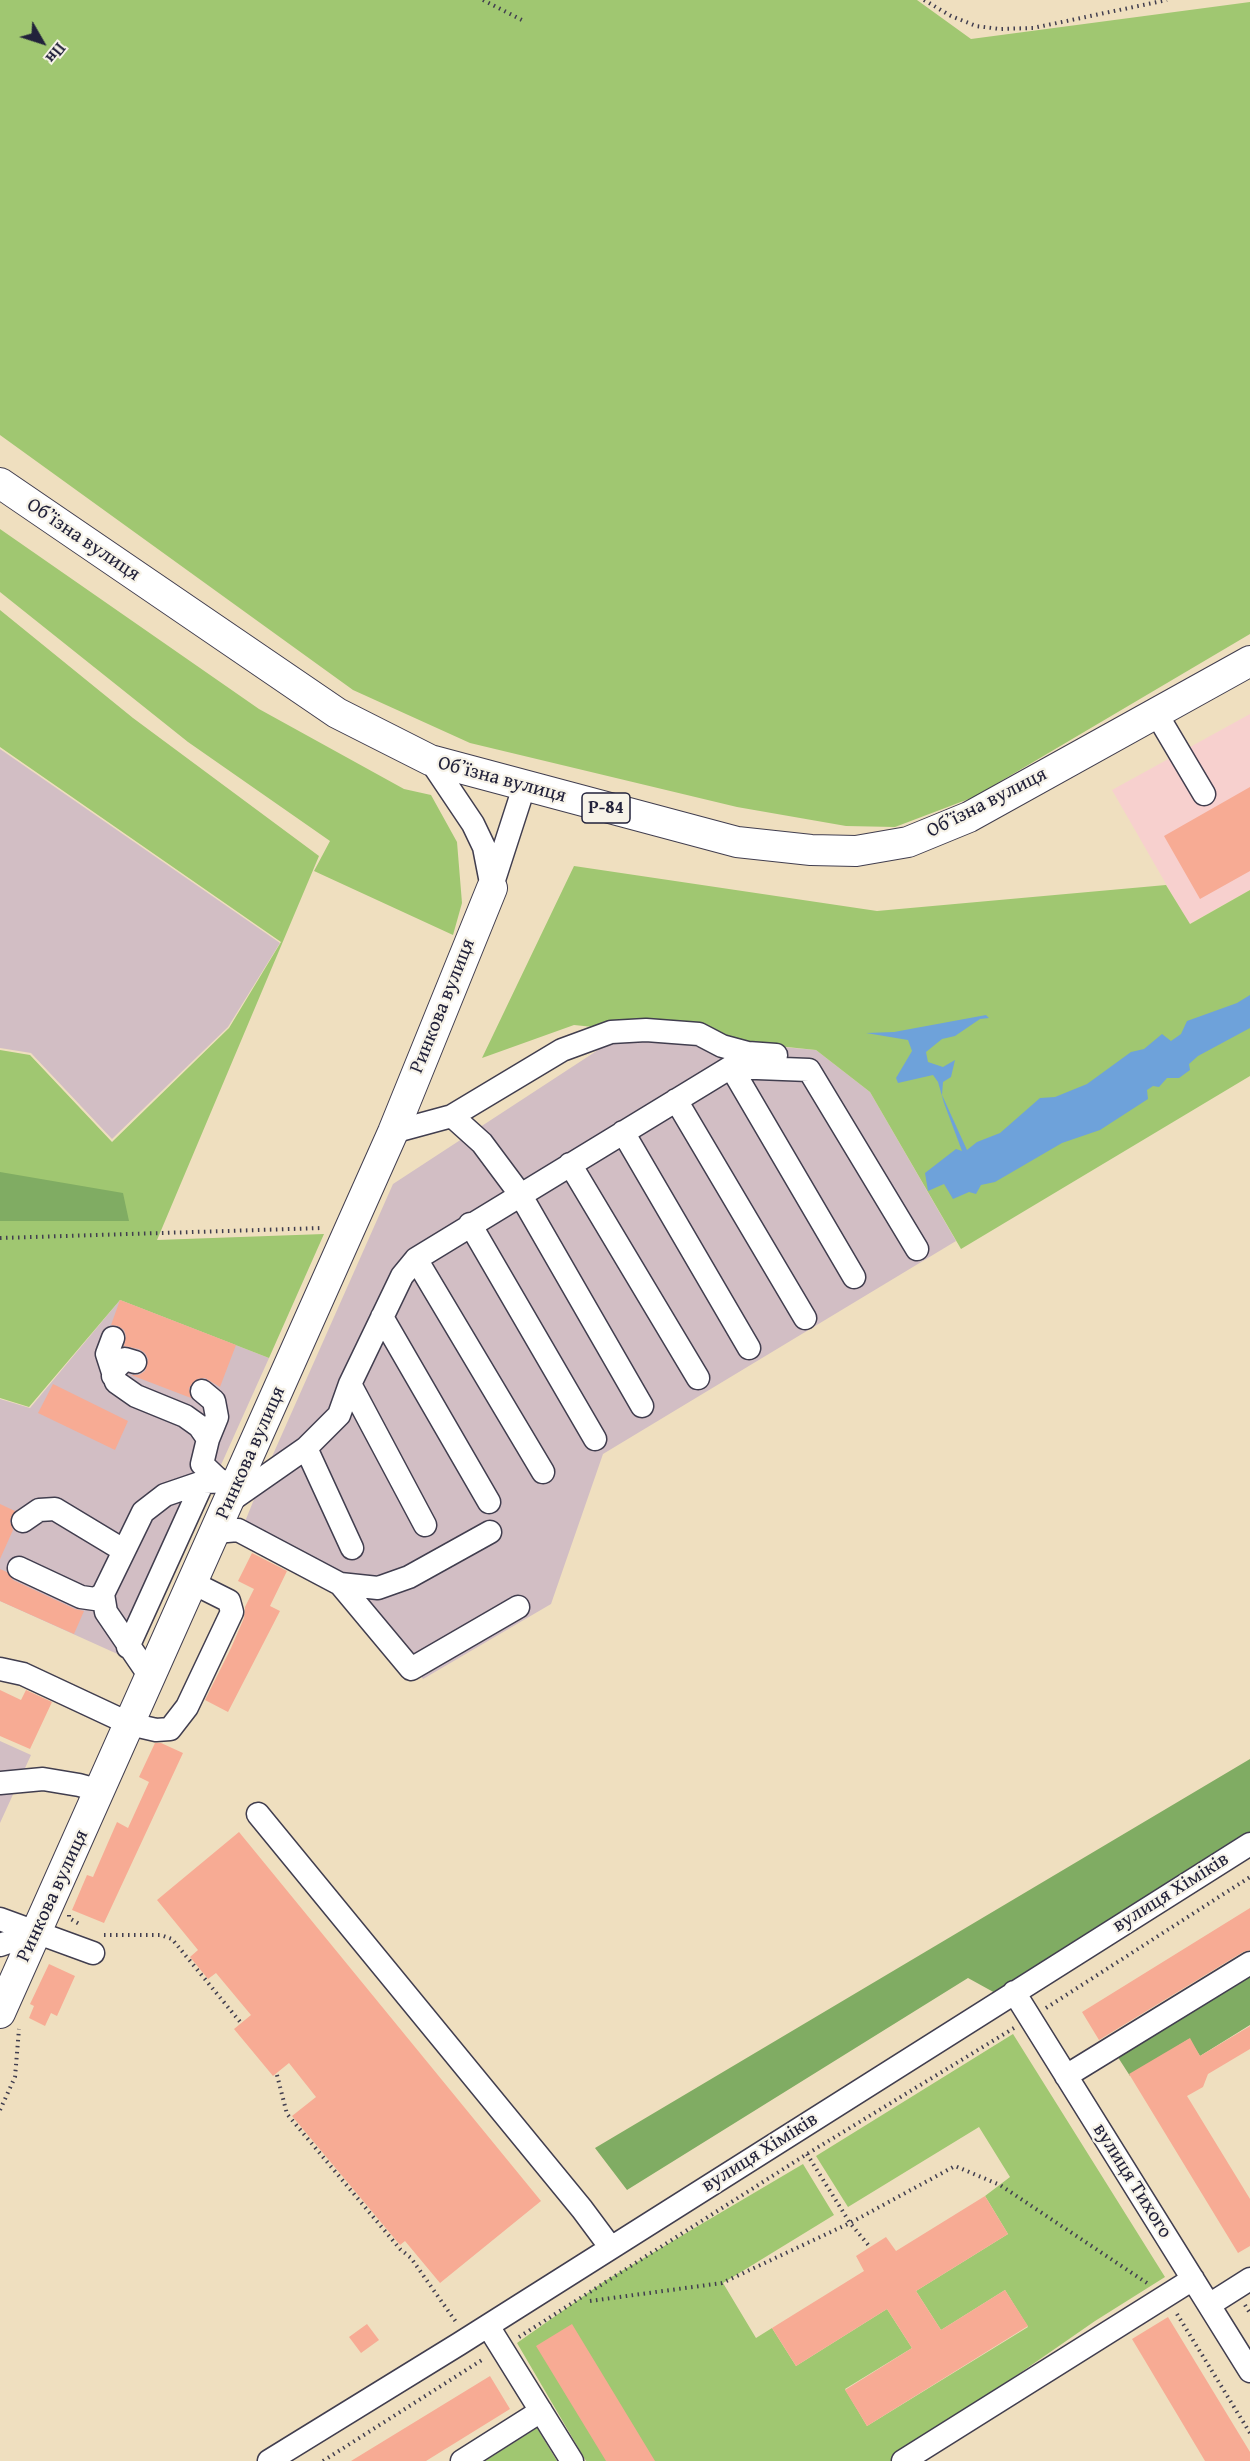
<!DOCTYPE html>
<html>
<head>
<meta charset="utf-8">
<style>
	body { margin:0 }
	#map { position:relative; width:1250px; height:2461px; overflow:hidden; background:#efdfbf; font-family:"Gentium Book Plus",serif }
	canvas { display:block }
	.north { position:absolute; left:12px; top:12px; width:60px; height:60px; -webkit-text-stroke:4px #f7f3e8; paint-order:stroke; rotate:129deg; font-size:16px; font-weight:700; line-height:24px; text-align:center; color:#22223b }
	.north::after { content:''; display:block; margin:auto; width:21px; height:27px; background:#22223b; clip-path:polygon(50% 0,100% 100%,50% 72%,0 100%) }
</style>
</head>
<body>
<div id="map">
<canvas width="1250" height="2461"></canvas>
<div class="north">Пн</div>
</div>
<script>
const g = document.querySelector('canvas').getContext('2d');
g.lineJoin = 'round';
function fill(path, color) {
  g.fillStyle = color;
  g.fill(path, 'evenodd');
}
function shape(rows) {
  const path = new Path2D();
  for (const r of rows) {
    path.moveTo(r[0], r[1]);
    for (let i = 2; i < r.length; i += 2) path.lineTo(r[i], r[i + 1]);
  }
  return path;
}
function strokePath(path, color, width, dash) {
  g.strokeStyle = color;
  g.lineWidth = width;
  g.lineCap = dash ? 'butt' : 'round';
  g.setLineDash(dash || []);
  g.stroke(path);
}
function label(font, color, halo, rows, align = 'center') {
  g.font = font + ' "Gentium Book Plus",serif';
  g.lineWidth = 4.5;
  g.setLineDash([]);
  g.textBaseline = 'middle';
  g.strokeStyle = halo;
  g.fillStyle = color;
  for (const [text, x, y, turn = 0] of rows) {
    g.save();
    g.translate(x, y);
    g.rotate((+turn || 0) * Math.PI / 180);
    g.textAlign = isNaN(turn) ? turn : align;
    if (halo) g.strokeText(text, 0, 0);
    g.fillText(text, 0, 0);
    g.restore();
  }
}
fill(shape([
	[1250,714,1250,890,1189,924,1112,790]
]), '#f7d0ce');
fill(shape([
	[0,749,280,943,228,1027,112,1139,31,1053,0,1048],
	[624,1033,816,1050,870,1092,956,1241,603,1454,551,1604,423,1679,379,1620,240,1534,263,1477,393,1184],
	[120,1300,269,1358,133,1661,0,1601,0,1399,30,1408],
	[0,1741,31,1755,0,1823]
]), '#d2bec4');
fill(shape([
	[0,0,917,0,971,39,1250,2,1250,634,974,797,895,827,846,826,737,807,470,743,353,690,0,435],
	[0,529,259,709,404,789,431,795,457,842,462,903,453,935,314,871,330,841,188,742,0,592],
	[0,610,133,718,319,856,157,1240,324,1234,269,1358,120,1300,29,1407,0,1398,0,1050,30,1055,112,1142,229,1028,281,942,0,747],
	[574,866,877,911,1166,885,1190,924,1250,890,1250,1076,961,1249,870,1092,816,1050,574,1025,482,1058],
	[1013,2034,1165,2277,1095,2321,893,2461,586,2461,517,2343,605,2281,803,2164,834,2215,723,2283,756,2338,772,2328,796,2366,887,2309,912,2348,845,2389,867,2426,1028,2327,1005,2290,941,2330,916,2291,1008,2234,985,2196,1010,2177,979,2127,848,2207,816,2156],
	[537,2428,557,2461,485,2461]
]), '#a0c771');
fill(shape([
	[0,1172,123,1193,129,1221,0,1221],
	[1250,1759,1250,1836,997,1994,968,1978,627,2190,595,2148],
	[1250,1963,1250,2025,1200,2056,1189,2039,1130,2076,1112,2048]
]), '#80ac63');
fill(shape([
	[1250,995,1250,1028,1198,1056,1189,1064,1190,1070,1179,1078,1167,1078,1159,1087,1153,1086,1147,1090,1148,1099,1100,1130,1062,1143,995,1182,981,1185,976,1194,969,1192,953,1199,944,1184,928,1191,925,1173,956,1149,962,1151,944,1103,938,1082,933,1075,898,1083,896,1078,912,1051,908,1040,866,1033,894,1032,986,1015,989,1018,980,1019,955,1036,942,1039,926,1052,928,1062,943,1067,955,1060,951,1077,943,1082,942,1095,967,1150,977,1142,1000,1133,1040,1098,1055,1097,1087,1084,1131,1052,1144,1049,1162,1034,1171,1041,1181,1034,1187,1021,1237,1003]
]), '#6ea2da');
fill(shape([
	[1250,787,1250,871,1200,899,1164,836],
	[120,1300,236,1345,220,1387,205,1378,197,1379,189,1388,191,1398,131,1375,139,1375,145,1371,148,1359,145,1353,139,1349,124,1346,126,1336,124,1330,118,1326,111,1325],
	[53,1384,128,1421,115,1450,38,1413],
	[0,1504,15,1511,10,1521,13,1530,0,1559],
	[252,1553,287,1571,270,1606,280,1611,228,1712,205,1700,231,1648,244,1618,245,1607,254,1589,238,1581],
	[0,1569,7,1572,13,1580,75,1609,84,1611,74,1634,0,1601],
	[0,1690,21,1700,26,1690,52,1702,30,1749,0,1736],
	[155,1743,161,1743,183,1753,104,1923,72,1910,87,1875,93,1877,117,1822,128,1828,149,1782,139,1777],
	[239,1832,541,2201,440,2283,405,2241,400,2245,292,2116,316,2097,289,2063,273,2076,234,2029,251,2015,216,1973,208,1979,190,1957,198,1950,157,1900],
	[1250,1908,1250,1950,1243,1952,1099,2040,1082,2012],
	[49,1964,75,1976,57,2016,51,2013,45,2026,29,2018,34,2006,30,2004],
	[1250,2026,1250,2049,1208,2074,1203,2087,1187,2096,1250,2199,1250,2246,1238,2253,1129,2074,1190,2038,1200,2056],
	[985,2196,1008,2234,916,2291,941,2330,1005,2290,1028,2326,867,2426,845,2390,912,2348,887,2309,796,2366,772,2328,864,2271,856,2256,886,2237,896,2251],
	[1168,2317,1250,2452,1250,2461,1205,2461,1132,2339],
	[367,2324,379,2340,361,2353,349,2337],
	[572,2324,655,2461,606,2461,536,2346],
	[490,2376,510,2409,426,2461,351,2461]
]), '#f7ab94');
const minor = shape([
	[1156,713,1204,794],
	[430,760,473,824,484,847,492,888],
	[492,886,524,787],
	[731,1067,854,1277],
	[676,1100,805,1318],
	[452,1116,562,1050,611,1032,646,1030,699,1034,722,1046,748,1053,776,1055],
	[393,1132,452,1116,482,1143,520,1194,642,1406],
	[623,1132,749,1348],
	[570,1164,698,1378],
	[470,1224,595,1439],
	[416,1259,543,1472],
	[382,1317,489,1502],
	[113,1338,107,1354,116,1382,136,1396,185,1416,199,1426,208,1439,202,1464,221,1482],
	[113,1376,115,1369,125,1359,135,1362],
	[350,1384,425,1525],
	[202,1391,214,1401,217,1417,208,1439],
	[306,1448,352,1548],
	[230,1501,306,1448,339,1415,350,1384,402,1276,416,1259,731,1067,809,1070,917,1249],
	[23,1521,39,1510,55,1509,123,1550],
	[216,1532,238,1530,340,1584,378,1588,409,1577,490,1532],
	[19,1568,81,1597,95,1599,103,1594],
	[340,1584,411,1669,518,1607],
	[128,1647,203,1482],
	[0,1669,23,1674,130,1724,156,1730,170,1729,187,1707,232,1612,229,1601,193,1583],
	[151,1678,106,1612,103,1594,143,1512,165,1495,203,1482,238,1481],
	[0,1783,43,1779,79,1785,101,1791],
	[258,1814,582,2209,611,2248],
	[0,1919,93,1953],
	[0,1945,35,1933],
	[1014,1992,1250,2371],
	[1066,2076,1250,1963],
	[1209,2305,1250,2279],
	[488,2326,572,2461],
	[269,2461,459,2344,1250,1844],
	[462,2461,541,2411],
	[903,2461,1193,2279]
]);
const major = shape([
	[0,483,337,713,430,760,737,842,811,850,856,851,908,842,969,817,1250,661],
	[0,2013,393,1132,492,888]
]);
strokePath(minor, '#413e4f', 25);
strokePath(major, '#413e4f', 32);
strokePath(shape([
	[483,0,522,20],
	[924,0,951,16,976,26,1000,29,1033,28,1167,0],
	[0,1238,323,1228],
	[69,1915,69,1918,81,1925],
	[104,1935,161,1935,172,1939,241,2023],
	[1046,2008,1250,1877],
	[277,2075,287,2114,400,2249,411,2258,456,2322],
	[0,2110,15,2077,19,2029],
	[807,2154,850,2223,870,2247],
	[590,2301,722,2283,850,2223,955,2166,1000,2185,1147,2283],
	[1245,2305,1250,2313],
	[1177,2314,1250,2433],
	[519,2337,807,2154,1014,2028],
	[323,2461,485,2358]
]), '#413e4f', 4, [1.5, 4.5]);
strokePath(minor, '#fff', 22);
strokePath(major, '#fff', 30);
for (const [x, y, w] of [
	[606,808,48]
]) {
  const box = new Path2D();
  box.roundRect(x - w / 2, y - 15, w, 30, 4.5);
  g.fillStyle = '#f7f3e8';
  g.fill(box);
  strokePath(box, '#22223b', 1.5);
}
label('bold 18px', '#22223b', null, [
	["Р-84",606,808]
]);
label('20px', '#22223b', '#f7f3e8', [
	["Обʼїзна вулиця",83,540,34],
	["Обʼїзна вулиця",502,780,15],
	["Обʼїзна вулиця",987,803,-27],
	["Ринкова вулиця",443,1006,-68],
	["Ринкова вулиця",251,1453,-66],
	["вулиця Хіміків",1171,1893,-32],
	["Ринкова вулиця",53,1896,-65],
	["вулиця Хіміків",760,2153,-32],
	["вулиця Тихого",1132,2181,58]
]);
</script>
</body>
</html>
